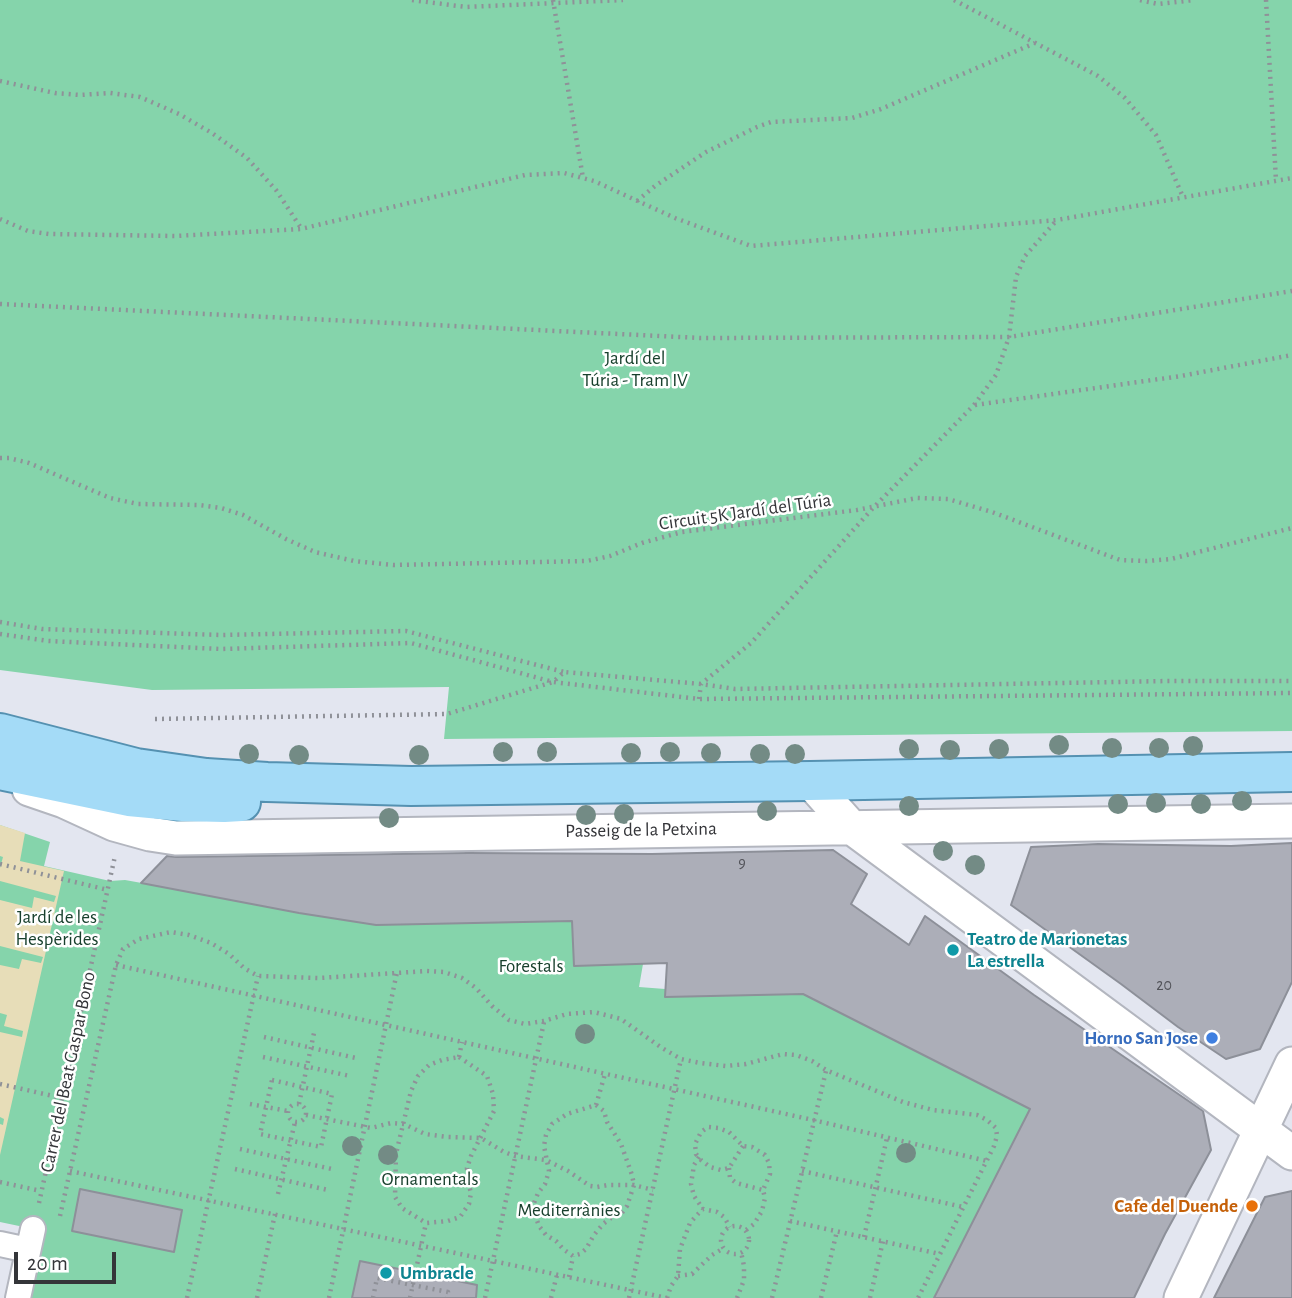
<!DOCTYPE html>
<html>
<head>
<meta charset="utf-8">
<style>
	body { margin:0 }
	#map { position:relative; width:1292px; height:1298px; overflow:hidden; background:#e3e6f0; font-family:"Alegreya Sans",sans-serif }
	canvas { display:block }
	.scale { position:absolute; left:14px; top:1252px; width:102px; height:32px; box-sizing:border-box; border:4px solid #343539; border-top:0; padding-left:9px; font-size:21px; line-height:24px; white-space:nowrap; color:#343539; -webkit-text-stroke:5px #fff; paint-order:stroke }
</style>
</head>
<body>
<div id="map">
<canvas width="1292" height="1298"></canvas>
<div class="scale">20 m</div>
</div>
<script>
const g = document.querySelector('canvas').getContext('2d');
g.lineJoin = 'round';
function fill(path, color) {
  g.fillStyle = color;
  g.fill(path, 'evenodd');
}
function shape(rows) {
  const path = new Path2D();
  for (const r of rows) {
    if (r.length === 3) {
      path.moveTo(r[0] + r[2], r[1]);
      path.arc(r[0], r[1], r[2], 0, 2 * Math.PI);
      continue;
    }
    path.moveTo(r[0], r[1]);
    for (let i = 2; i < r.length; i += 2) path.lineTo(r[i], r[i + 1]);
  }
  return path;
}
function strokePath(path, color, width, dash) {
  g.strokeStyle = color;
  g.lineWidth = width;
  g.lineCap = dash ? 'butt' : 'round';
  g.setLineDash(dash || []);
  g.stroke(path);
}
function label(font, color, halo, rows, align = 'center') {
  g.font = font + ' "Alegreya Sans",sans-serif';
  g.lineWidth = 5;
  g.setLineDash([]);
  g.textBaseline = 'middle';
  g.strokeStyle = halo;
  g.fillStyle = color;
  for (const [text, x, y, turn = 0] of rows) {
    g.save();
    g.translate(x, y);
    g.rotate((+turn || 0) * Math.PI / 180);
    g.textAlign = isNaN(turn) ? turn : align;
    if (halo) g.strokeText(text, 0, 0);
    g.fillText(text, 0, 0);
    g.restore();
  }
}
fill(shape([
	[0,0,1292,0,1292,731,444,739,449,687,152,690,0,670],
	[0,825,50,842,44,866,110,881,125,880,376,925,572,921,643,964,639,987,665,989,665,997,803,994,1030,1109,934,1298,29,1298,43,1231,0,1222]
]), '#85d4ab');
fill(shape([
	[0,825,25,833,20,861,64,871,0,1155,0,1124,3,1125,4,1119,0,1117,0,1032,22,1037,23,1031,4,1026,7,1015,0,1013,0,965,19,969,22,959,41,963,43,957,0,946,0,900,32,908,34,897,54,902,56,896,0,881,0,868,3,857,0,856]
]), '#e7ddb8');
const building = shape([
	[1292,843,1292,982,1260,1049,1226,1059,1178,1027,1121,984,1011,905,1031,847,1098,844,1231,846,1292,843],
	[833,850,867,874,851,904,909,945,925,916,1034,995,1203,1111,1211,1150,1165,1234,1134,1298,934,1298,1030,1109,803,994,665,997,667,963,574,966,572,921,376,925,299,913,141,883,167,856,176,857,468,853,652,854,833,850],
	[80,1189,182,1210,174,1252,72,1231,80,1189],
	[1292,1191,1292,1298,1214,1298,1265,1197,1292,1191],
	[360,1261,477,1285,476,1298,352,1298,360,1261]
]);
fill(building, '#acaeb8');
strokePath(building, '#8d9099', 2);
const pedestrian = shape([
	[0,1244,28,1250],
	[18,1298,33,1229]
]);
const minor = shape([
	[810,781,851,827,1292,1153],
	[29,789,64,801,114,824,150,834,176,838,1292,821],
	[1181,1298,1292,1064]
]);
const primary = shape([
	[0,733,136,768,206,778,267,782,411,786,810,781,1292,772],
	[0,770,129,797,183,802,224,803,241,802]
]);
strokePath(pedestrian, '#b3b6bf', 28);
strokePath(minor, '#b3b6bf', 37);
strokePath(primary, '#5591b1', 42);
strokePath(shape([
	[412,0,466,7,623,0],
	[553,0,583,178],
	[954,0,1098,76,1125,98,1156,135,1183,197],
	[1140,0,1158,4,1194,0],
	[1266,0,1276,181],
	[0,81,55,93,80,95,110,93,140,97,179,114,212,133,247,158,276,190,301,228],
	[637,201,655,186,706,152,757,127,771,122,852,118,881,109,1035,43],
	[0,219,28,231,49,234,175,236,301,229,525,175,564,173,594,181,675,218,751,246,1057,220,1292,178],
	[0,304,701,338,1009,337,1292,291],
	[975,405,1181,376,1292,355],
	[0,458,9,458,29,463,110,498,138,504,199,505,221,508,243,515,286,539,315,552,354,561,393,565,587,561,610,556,642,543,682,532,857,510,917,498,948,499,992,512,1120,560,1147,561,1171,559,1292,528],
	[0,622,42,629,221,635,406,631,564,672],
	[0,634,48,641,221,649,411,643,553,682,699,699,1292,693],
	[699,699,701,684,751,643,874,507,974,405,996,375,1009,337,1016,277,1025,256,1057,220],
	[155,719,447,714,553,682,564,672,701,684,735,689,1168,681,1292,681],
	[0,864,108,890],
	[116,965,813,1120,987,1161],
	[264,1037,356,1058],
	[263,1057,350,1076],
	[459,1057,487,1076,493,1094,494,1111,471,1156,467,1168,468,1182,471,1193,469,1204,460,1217,448,1221,426,1223,402,1208,395,1197,396,1154,411,1091,418,1076,429,1065,442,1060,459,1057],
	[459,1057,462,1042],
	[272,1080,332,1094,321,1147,260,1134,272,1080],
	[0,1084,62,1098],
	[297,1113,9],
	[250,1104,288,1111],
	[299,1104,314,1033],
	[596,1105,604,1111,607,1122,621,1144,632,1175,634,1185,627,1206,621,1214,611,1218,603,1224,594,1235,586,1249,580,1254,573,1256,563,1249,556,1241,546,1235,539,1226,535,1215,534,1203,538,1193,545,1184,549,1171,544,1146,546,1135,552,1124,567,1114,596,1105],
	[596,1105,605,1074],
	[306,1115,371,1128,391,1123,404,1124,425,1134,448,1137,481,1138,504,1152,515,1156,546,1160,568,1171,590,1186,597,1187,608,1185,634,1185,653,1190],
	[743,1146,729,1168,721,1170,710,1167,701,1160,696,1154,695,1144,701,1132,708,1127,718,1128,729,1132,743,1146,752,1147,765,1155,769,1163,770,1174,763,1190,765,1198,762,1211,754,1224,746,1230],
	[240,1149,332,1169],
	[699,1157,694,1165,691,1184,694,1196,703,1209],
	[729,1168,730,1178,736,1183,763,1190],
	[235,1169,328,1190],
	[70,1171,667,1298],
	[802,1171,963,1207],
	[0,1182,41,1191],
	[278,1194,295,1122],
	[39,1203,115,856],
	[60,1216,116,965,123,949,139,939,171,932,189,935,211,943,229,954,244,968,258,976,319,978,427,971,444,972,462,978,476,988,492,1006,509,1020,525,1024,544,1021,567,1014,594,1012,621,1019,662,1048,681,1059,700,1063,726,1066,746,1064,783,1054,796,1055,812,1061,826,1070,903,1102,933,1110,977,1115,987,1120,996,1128,997,1136,994,1146,918,1298],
	[790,1221,940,1254],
	[735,1240,14],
	[864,1237,887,1138],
	[678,1276,692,1274,712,1255,724,1248],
	[569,1277,573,1256],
	[187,1298,258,976],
	[257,1298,275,1214],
	[329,1298,397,972],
	[373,1298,377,1278,448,1292,447,1298],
	[410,1298,426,1223],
	[485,1298,544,1022],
	[551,1298,557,1275],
	[629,1298,681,1059],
	[667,1298,671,1286,678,1276,680,1249,690,1223,698,1214,703,1209,717,1212,724,1217,730,1227],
	[737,1298,744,1280,744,1266,741,1252],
	[772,1298,826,1071],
	[821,1298,837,1231],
	[870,1298,883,1241]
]), '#8f9198', 4.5, [2, 5]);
strokePath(pedestrian, '#fff', 24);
strokePath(minor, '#fff', 33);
strokePath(primary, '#a4dbf7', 38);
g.fillStyle = '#738b85';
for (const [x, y] of [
	[1059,745],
	[1193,746],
	[1112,748],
	[1159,748],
	[909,749],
	[999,749],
	[950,750],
	[503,752],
	[547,752],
	[670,752],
	[631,753],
	[711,753],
	[249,754],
	[760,754],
	[795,754],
	[299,755],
	[419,755],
	[1242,801],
	[1156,803],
	[1118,804],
	[1201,804],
	[909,806],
	[767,811],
	[624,814],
	[586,815],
	[389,818],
	[943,851],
	[975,865],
	[585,1034],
	[352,1146],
	[906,1153],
	[388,1155]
]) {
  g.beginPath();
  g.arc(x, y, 10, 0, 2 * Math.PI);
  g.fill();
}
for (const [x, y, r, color] of [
	[953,950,7,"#0f9aa8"],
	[1212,1038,7,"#3f7fe0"],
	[1252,1206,7,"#e8710a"],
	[386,1273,7,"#0f9aa8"]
]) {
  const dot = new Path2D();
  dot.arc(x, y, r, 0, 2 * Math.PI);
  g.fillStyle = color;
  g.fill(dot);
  strokePath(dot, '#fff', 2.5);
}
label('16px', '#525359', null, [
	["9",742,863],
	["20",1164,985]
]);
label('19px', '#18402d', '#fff', [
	["Jardí del",635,358],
	["Túria - Tram IV",635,380],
	["Jardí de les",57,917],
	["Hespèrides",57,939],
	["Forestals",531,966],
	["Ornamentals",430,1179],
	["Mediterrànies",569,1210]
]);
label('19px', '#343539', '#fff', [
	["Circuit 5K Jardí del Túria",745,512,-8],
	["Passeig de la Petxina",641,830,-1],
	["Carrer del Beat Gaspar Bono",68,1072,-78]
]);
label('bold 19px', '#0d838f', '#fff', [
	["Teatro de Marionetas",967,939],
	["La estrella",967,961],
	["Umbracle",400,1273]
], 'left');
label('bold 19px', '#366cbe', '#fff', [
	["Horno San Jose",1198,1038]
], 'right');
label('bold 19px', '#c56008', '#fff', [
	["Cafe del Duende",1238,1206]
], 'right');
</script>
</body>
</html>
